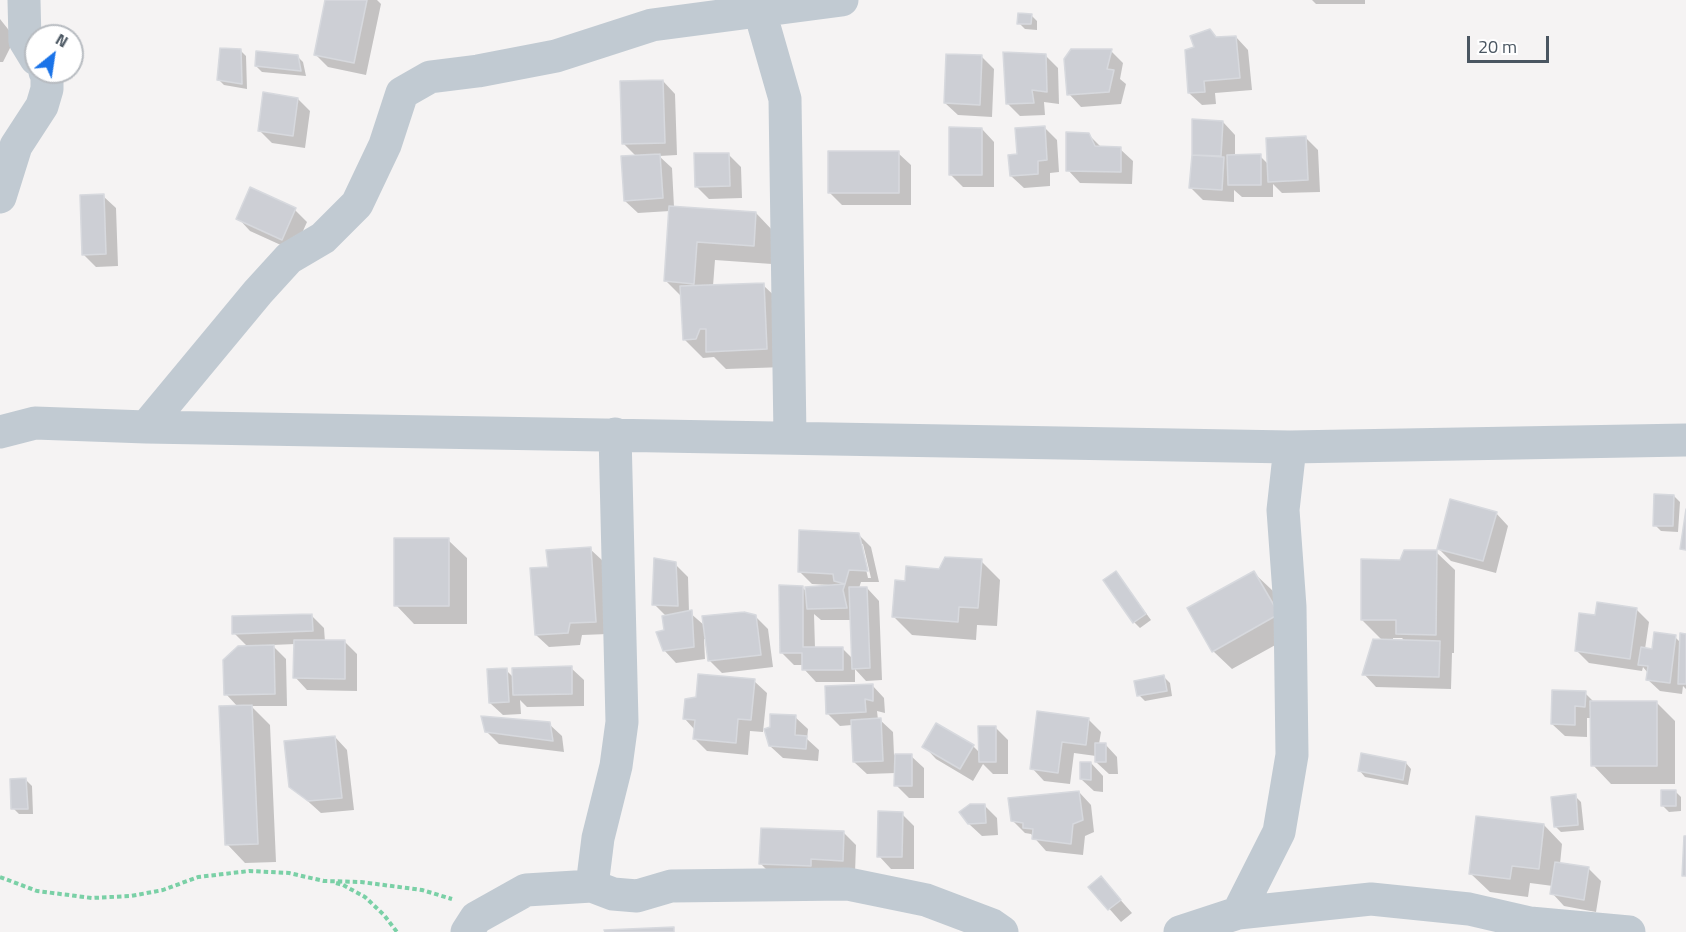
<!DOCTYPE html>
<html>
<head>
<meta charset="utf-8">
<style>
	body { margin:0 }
	#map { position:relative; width:1686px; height:932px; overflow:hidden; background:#f5f3f3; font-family:"Titillium Web",sans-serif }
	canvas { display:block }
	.north { position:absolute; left:24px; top:24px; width:60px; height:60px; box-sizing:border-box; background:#fff; border:2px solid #b7bbc0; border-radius:50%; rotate:30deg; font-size:16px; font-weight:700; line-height:24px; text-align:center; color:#4a5661 }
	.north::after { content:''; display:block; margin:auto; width:21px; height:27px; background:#1a73e8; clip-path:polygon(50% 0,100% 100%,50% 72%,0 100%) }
	.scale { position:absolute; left:1467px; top:36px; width:82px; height:27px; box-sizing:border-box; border:3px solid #4a5661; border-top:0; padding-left:8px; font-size:18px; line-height:21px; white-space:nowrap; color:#4a5661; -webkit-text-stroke:4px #fff; paint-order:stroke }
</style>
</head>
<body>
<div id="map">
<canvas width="1686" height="932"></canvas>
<div class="north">N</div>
<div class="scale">20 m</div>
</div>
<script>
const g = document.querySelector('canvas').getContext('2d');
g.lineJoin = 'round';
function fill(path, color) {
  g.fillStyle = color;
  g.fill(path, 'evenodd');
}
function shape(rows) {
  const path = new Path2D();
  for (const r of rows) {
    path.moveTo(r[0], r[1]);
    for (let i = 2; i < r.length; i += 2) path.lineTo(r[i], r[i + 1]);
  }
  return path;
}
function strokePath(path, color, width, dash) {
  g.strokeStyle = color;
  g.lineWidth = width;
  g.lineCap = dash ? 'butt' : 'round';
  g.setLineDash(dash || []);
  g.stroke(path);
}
fill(shape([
	[326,0,377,0,381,4,366,75,328,67,315,54],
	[1312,0,1365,0,1365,4,1316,4],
	[1031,15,1037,21,1037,30,1025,29,1019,23],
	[0,19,15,38,3,62,0,62],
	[1236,37,1248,50,1252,90,1215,93,1216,104,1202,105,1189,93,1217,38],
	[240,50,246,56,247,89,224,85,218,79],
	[1111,51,1123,63,1120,79,1126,84,1121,104,1081,107,1069,94],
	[1045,55,1058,68,1059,104,1044,102,1045,115,1020,116,1007,103],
	[297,56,303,62,306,76,262,72,256,66],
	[982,57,994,69,992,117,958,115,945,103],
	[663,81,675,94,677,155,659,156,672,168,674,207,756,213,774,232,772,264,715,260,713,286,763,285,782,303,785,367,726,369,714,357,703,358,684,339,682,297,666,281,670,211,638,213,625,201,637,157,624,144],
	[298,99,310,111,305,148,272,143,259,130],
	[1194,120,1223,122,1235,135,1235,156,1260,156,1269,165,1306,138,1318,150,1320,192,1282,193,1273,184,1273,197,1242,197,1234,190,1234,202,1203,200,1191,188],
	[1045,128,1057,140,1059,172,1050,173,1050,186,1024,188,1011,176,1018,156],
	[982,129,994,142,994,187,963,187,950,174],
	[1088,134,1101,147,1120,149,1133,161,1132,184,1080,183,1068,170],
	[898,153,911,165,911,205,842,205,830,193],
	[729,155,741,167,742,198,709,199,696,186],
	[103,196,116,208,118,266,96,267,83,254],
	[295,210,307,222,294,251,250,231,238,218],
	[1674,496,1680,502,1678,532,1661,531,1655,525],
	[1496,513,1508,526,1496,573,1451,561,1439,549],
	[858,534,871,547,879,582,861,582,859,588,867,588,879,601,882,680,866,681,855,669,855,682,816,682,804,669,804,665,794,665,781,652,802,587,807,592,830,587,830,585,812,584,799,571],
	[860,544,863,544,871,578,868,578],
	[814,614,821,620,852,620,854,660,842,648,815,648],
	[448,540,467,558,467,624,414,624,396,605],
	[590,549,603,561,608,634,582,635,580,645,549,647,536,635,549,568],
	[1436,552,1455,570,1454,653,1452,653,1451,689,1376,687,1364,674,1383,641,1362,620,1401,562],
	[1393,638,1402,638,1405,641,1393,641],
	[981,561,1000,580,997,626,977,625,976,640,912,635,894,617,907,582,940,570],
	[675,564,688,577,689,612,705,626,755,616,768,629,773,667,722,673,710,661,707,639,704,639,705,659,676,663,664,650,666,616,654,604],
	[1254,573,1273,591,1297,633,1232,669,1213,651],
	[1121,579,1151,620,1140,628,1134,622],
	[1636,609,1649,622,1645,649,1653,651,1675,637,1681,643,1686,635,1686,689,1683,686,1682,694,1660,691,1647,679,1648,673,1643,667,1642,671,1589,663,1576,650,1596,617],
	[312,616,324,628,325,642,345,642,357,654,357,691,307,690,295,677,295,644,272,645,286,659,287,706,251,706,270,725,276,862,245,863,227,844,238,707,226,694,248,647,234,633],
	[571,668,584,680,584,706,527,707,520,700,521,714,503,715,490,703,506,670,514,678],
	[1164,677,1170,683,1172,696,1145,701,1139,695],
	[754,681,767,693,763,732,750,731,748,755,707,751,695,739,695,730,685,719],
	[872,685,884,698,885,713,877,711,878,720,880,720,893,732,894,755,911,756,924,768,924,798,909,798,896,785,896,773,867,774,854,762,852,725,840,726,828,714],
	[1585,693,1595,703,1657,703,1675,721,1675,784,1611,784,1593,765,1592,718,1587,718,1587,737,1565,736,1552,724],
	[795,717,808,729,807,739,819,750,818,761,783,758,770,746],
	[1088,719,1101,732,1099,744,1105,744,1117,757,1118,774,1109,774,1096,762,1096,756,1074,753,1070,784,1044,781,1032,768],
	[549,724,562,736,564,752,499,744,486,731],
	[995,727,1008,740,1008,774,993,774,983,764,973,781,936,759,924,746,973,746,980,753],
	[335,737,347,750,354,810,321,813,291,786],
	[1091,763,1103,776,1103,792,1094,791,1081,779],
	[1406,763,1411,769,1408,785,1365,777,1360,771],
	[26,780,32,786,33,814,19,814,13,808],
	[1675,791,1681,797,1681,811,1669,812,1663,806],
	[1079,792,1091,805,1094,832,1085,836,1083,855,1046,851,1031,834,1025,833,1012,820],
	[1575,796,1581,802,1584,830,1561,832,1555,826],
	[984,805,997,818,998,835,982,836,969,824],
	[902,814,914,826,914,869,891,869,879,856],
	[1544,825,1562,844,1560,864,1589,869,1601,881,1596,912,1564,906,1552,893,1553,886,1530,883,1528,897,1490,892,1471,874],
	[843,832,856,845,855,873,773,876,761,864],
	[1101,878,1132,913,1121,922,1090,887]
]), '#0003');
const building = shape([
	[325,0,367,0,354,63,314,55,325,0],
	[1018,13,1032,14,1031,24,1017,24,1018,13],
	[1210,29,1216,37,1236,36,1240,78,1204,81,1205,92,1188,93,1185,50,1194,47,1190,36,1210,29],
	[220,48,241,49,242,84,217,80,220,48],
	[1071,49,1112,49,1107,69,1114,70,1109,92,1067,95,1064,59,1071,49],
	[256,51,298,55,301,71,255,66,256,51],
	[1003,52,1046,54,1047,92,1032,90,1034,103,1006,104,1003,52],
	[946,54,982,55,980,105,944,103,946,54],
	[663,80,665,143,622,144,620,81,663,80],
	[263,92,298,98,293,136,258,131,263,92],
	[1192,119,1223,121,1221,156,1192,155,1192,119],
	[1045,126,1047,160,1038,161,1038,174,1010,176,1008,155,1017,154,1015,128,1045,126],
	[949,127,982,128,982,175,949,175,949,127],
	[1066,132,1089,133,1095,146,1121,147,1121,172,1066,171,1066,132],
	[1306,136,1308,180,1268,182,1266,138,1306,136],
	[828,151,899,151,899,193,828,193,828,151],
	[694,153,729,153,730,186,695,187,694,153],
	[660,154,663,198,624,201,621,156,660,154],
	[1261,154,1261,185,1228,185,1227,155,1261,154],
	[1192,155,1224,157,1222,190,1189,188,1192,155],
	[250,187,296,208,282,240,236,219,250,187],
	[104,194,106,254,82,255,80,195,104,194],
	[669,206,756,212,754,246,697,242,694,284,664,281,669,206],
	[764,283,767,349,706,352,706,329,700,329,696,339,683,340,680,286,764,283],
	[1654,494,1674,495,1673,526,1653,526,1654,494],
	[1450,499,1497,512,1483,561,1437,549,1450,499],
	[1686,509,1686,550,1680,549,1686,509],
	[799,530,859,533,868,571,849,570,845,584,834,581,833,574,798,572,799,530],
	[394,538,449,538,449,606,394,606,394,538],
	[591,547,596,622,570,623,568,633,535,635,530,568,548,567,546,550,591,547],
	[1404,550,1437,550,1436,635,1396,634,1396,620,1361,620,1361,559,1400,560,1404,550],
	[945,557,982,559,978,608,959,607,958,622,892,617,895,580,905,581,906,566,939,569,945,557],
	[654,558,676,562,678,606,652,605,654,558],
	[1116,571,1146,614,1133,623,1103,580,1116,571],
	[1254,571,1279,614,1212,652,1187,608,1254,571],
	[845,584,843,590,847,608,807,609,805,587,845,584],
	[779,585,803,586,803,647,843,647,843,670,802,670,802,653,780,653,779,585],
	[849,587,867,587,870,668,852,669,849,587],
	[1597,602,1637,608,1630,659,1575,651,1579,613,1595,615,1597,602],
	[692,610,694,647,663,651,656,632,664,630,662,616,692,610],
	[744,612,756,615,761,655,708,661,702,616,744,612],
	[312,614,313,631,232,634,232,616,312,614],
	[1654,632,1676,635,1670,683,1646,680,1648,666,1638,665,1641,647,1652,649,1654,632],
	[1680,633,1686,634,1686,684,1678,684,1680,633],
	[1373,639,1440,641,1439,677,1362,675,1373,639],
	[294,640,345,640,345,679,293,678,294,640],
	[274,645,275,694,224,695,223,660,238,646,274,645],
	[572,666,572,694,513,695,512,668,572,666],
	[507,668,509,702,489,703,487,669,507,668],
	[698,674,755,679,751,720,738,719,736,743,693,739,695,720,683,719,685,699,696,697,698,674],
	[1164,675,1167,691,1137,696,1134,681,1164,675],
	[873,684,873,701,865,699,866,712,826,714,825,686,873,684],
	[1552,690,1586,691,1585,707,1575,706,1575,725,1551,724,1552,690],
	[1590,701,1657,701,1657,766,1591,766,1590,701],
	[252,705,258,844,225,845,219,706,252,705],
	[1037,711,1089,718,1086,745,1062,742,1058,773,1030,769,1037,711],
	[770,714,796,715,795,735,807,736,806,749,769,746,764,729,770,727,770,714],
	[481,716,550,722,553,741,485,732,481,716],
	[881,718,883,761,853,762,851,720,881,718],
	[936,723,974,745,960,769,922,747,936,723],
	[978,726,996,726,996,762,979,762,978,726],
	[335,736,342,798,308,801,289,787,284,741,335,736],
	[1095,743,1106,743,1106,762,1095,762,1095,743],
	[1361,753,1406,762,1403,780,1358,771,1361,753],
	[895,754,912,754,912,786,894,786,895,754],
	[1080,762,1091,762,1091,780,1080,779,1080,762],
	[26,778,28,809,11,809,10,779,26,778],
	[1661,790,1676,790,1676,806,1661,806,1661,790],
	[1079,791,1083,820,1073,824,1071,844,1032,839,1033,829,1023,828,1023,823,1011,821,1008,798,1079,791],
	[1576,794,1578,825,1554,827,1551,797,1576,794],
	[970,804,985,804,986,823,968,824,959,812,970,804],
	[878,811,903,812,902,857,877,857,878,811],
	[1476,816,1544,824,1539,869,1512,866,1510,879,1469,874,1476,816],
	[761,828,844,831,843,861,811,859,811,866,759,864,761,828],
	[1684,836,1686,836,1686,876,1682,876,1684,836],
	[1555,862,1589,867,1584,900,1550,894,1555,862],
	[1101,876,1121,900,1108,910,1088,887,1101,876],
	[674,927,674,932,605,932,604,930,674,927]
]);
fill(building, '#cdcfd5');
strokePath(building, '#d7d9de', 1.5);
strokePath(shape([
	[0,877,37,891,92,898,131,896,163,890,198,877,249,871,289,873,324,881,361,882,422,890,452,899],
	[336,883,343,885,365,897,384,915,397,932]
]), '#7ad0a6', 4, [4.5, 3]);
strokePath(shape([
	[24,0,25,41,36,59],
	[753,0,760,12,785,99,790,437],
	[0,197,16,146,42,106,47,89,47,75,45,72],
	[146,427,258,292,289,258,323,238,357,204,385,145,402,93,430,77,478,71,556,56,652,25,842,0],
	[0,432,35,423,146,427,1290,447,1686,440],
	[592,886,598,838,616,766,622,722,615,434],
	[1238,913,1371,899,1469,909,1530,923,1629,932],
	[467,932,476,918,526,890,592,886,613,894,637,896,671,886,848,884,926,900,992,925,1002,932],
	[1180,932,1238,913,1279,832,1292,755,1290,607,1283,510,1290,447]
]), '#c1cad2', 33);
</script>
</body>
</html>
